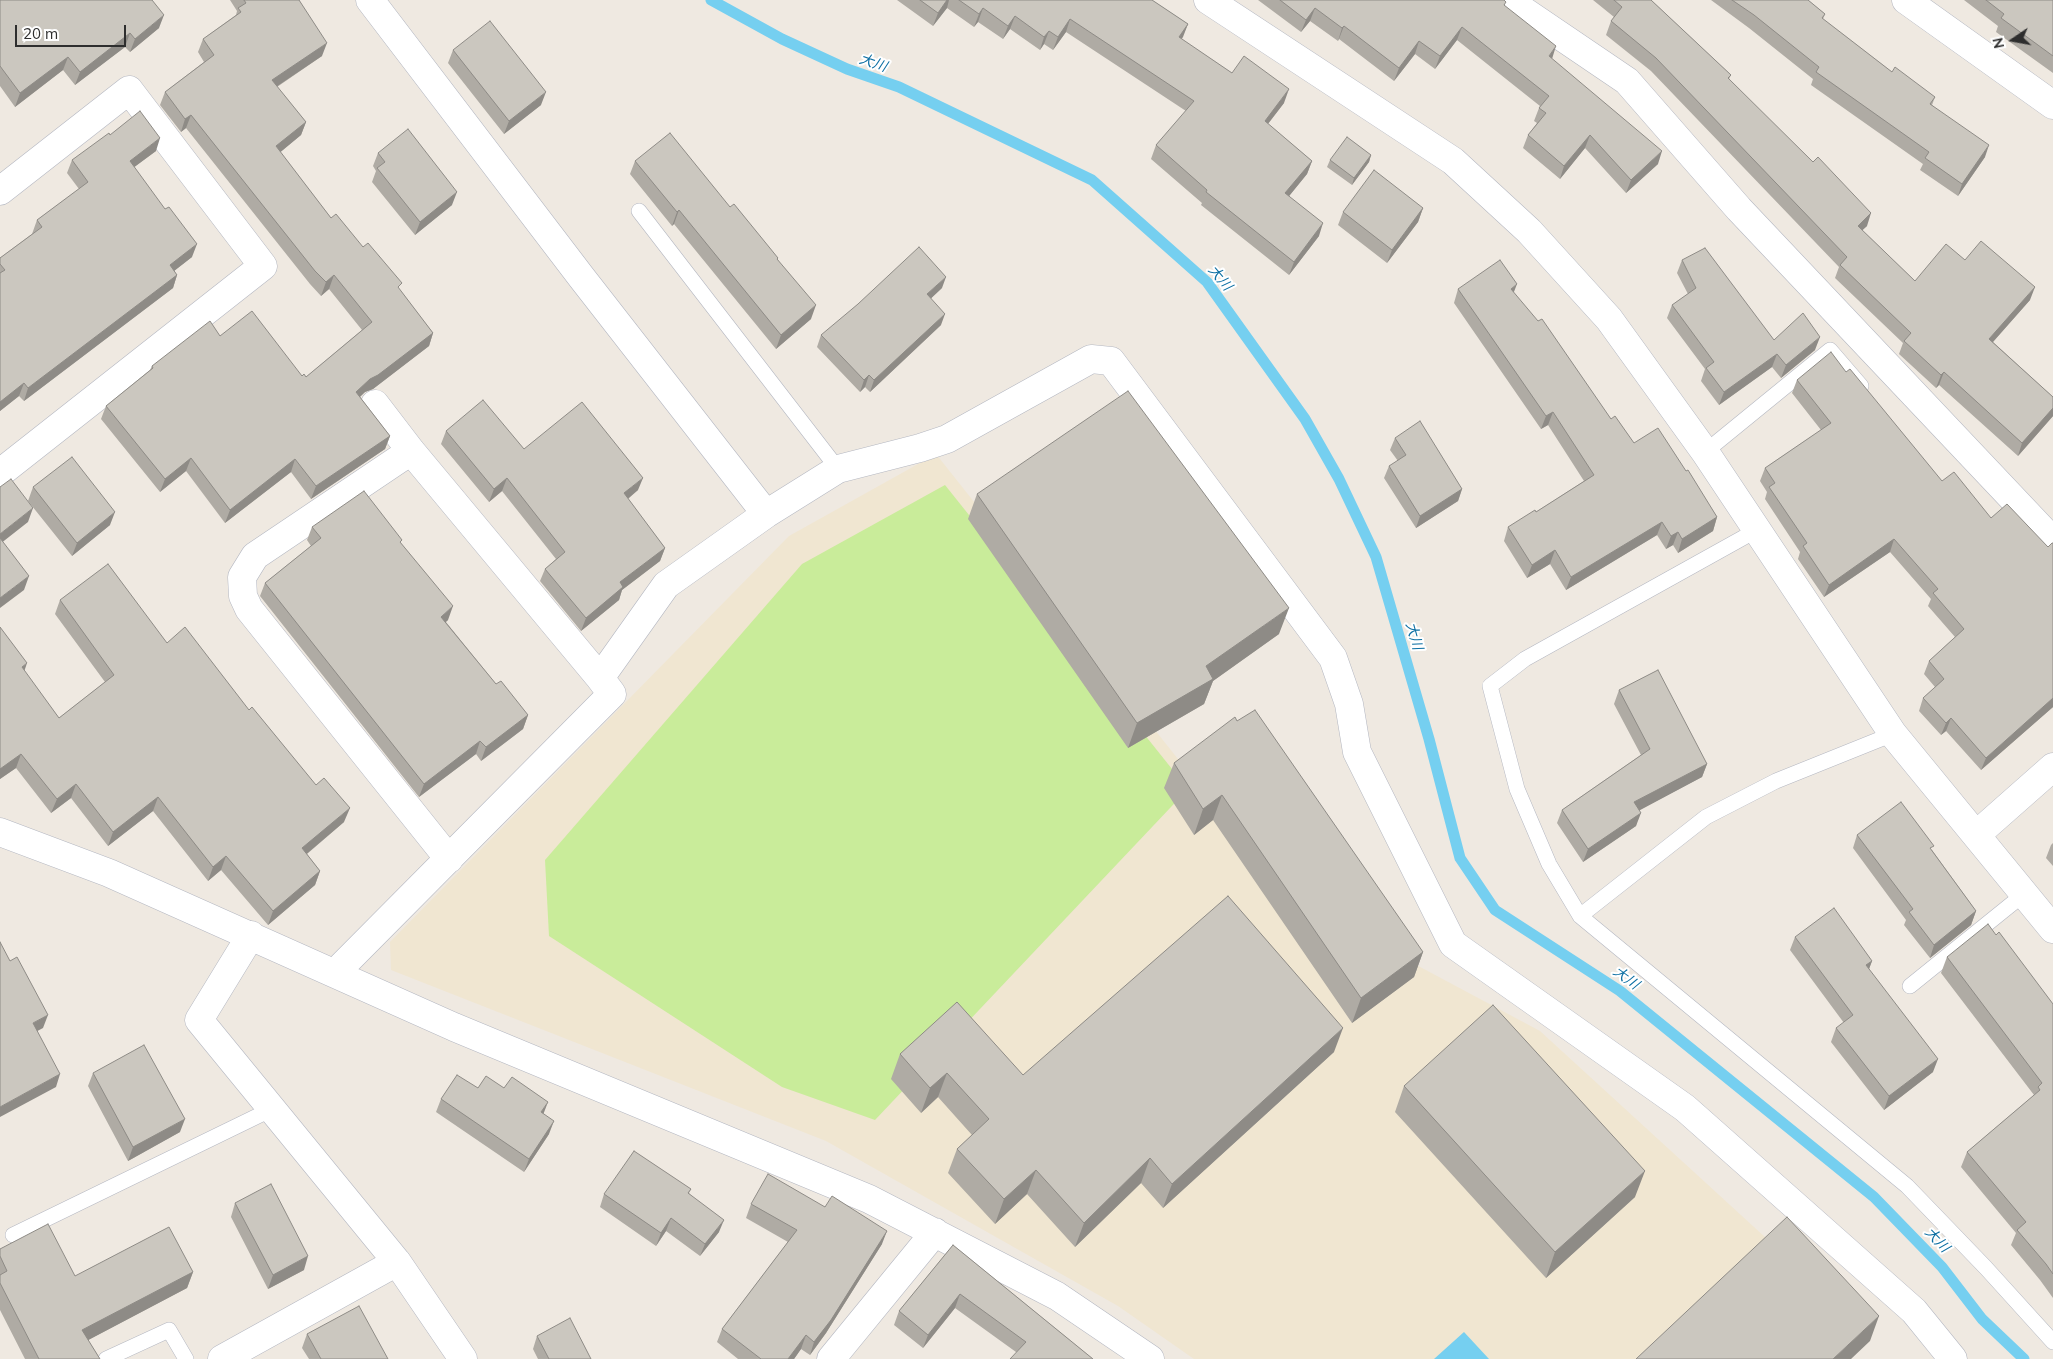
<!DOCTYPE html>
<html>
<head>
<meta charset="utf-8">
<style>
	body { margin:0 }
	#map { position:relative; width:2053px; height:1359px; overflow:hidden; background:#efe9e1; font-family:Mulish,sans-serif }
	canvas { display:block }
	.north { position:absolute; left:1988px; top:15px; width:50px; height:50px; -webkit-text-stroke:4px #fff; paint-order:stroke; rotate:258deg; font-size:14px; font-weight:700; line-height:20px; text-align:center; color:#2e2e2e }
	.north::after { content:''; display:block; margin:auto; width:18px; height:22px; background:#2e2e2e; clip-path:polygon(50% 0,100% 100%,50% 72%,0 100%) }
	.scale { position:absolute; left:15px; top:25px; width:111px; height:22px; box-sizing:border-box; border:2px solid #2e2e2e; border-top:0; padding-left:6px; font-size:15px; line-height:18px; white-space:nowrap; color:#2e2e2e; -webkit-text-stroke:4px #fff; paint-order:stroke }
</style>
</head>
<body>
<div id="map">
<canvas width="2053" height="1359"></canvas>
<div class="north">N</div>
<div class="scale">20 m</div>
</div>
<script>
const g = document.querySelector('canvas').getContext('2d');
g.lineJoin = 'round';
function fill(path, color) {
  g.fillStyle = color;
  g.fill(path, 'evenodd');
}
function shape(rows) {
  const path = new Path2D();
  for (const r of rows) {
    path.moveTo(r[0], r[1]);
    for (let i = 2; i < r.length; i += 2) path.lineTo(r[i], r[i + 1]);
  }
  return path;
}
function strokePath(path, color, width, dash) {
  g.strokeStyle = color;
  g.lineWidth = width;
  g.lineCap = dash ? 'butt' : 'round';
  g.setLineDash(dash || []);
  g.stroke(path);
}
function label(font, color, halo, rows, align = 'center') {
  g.font = font + ' Mulish,"Noto Sans JP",sans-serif';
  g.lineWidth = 4;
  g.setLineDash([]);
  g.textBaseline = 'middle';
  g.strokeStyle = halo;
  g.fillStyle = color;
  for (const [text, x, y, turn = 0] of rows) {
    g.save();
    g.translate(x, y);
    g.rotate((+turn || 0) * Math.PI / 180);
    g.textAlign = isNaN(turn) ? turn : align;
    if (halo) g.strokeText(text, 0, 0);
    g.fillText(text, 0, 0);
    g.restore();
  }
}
fill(shape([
	[936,454,1197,783,1394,953,1540,1031,1825,1292,1756,1359,1194,1359,1118,1306,826,1141,391,970,390,942,789,536]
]), '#f0e6d1');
fill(shape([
	[945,485,1188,789,875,1120,782,1087,549,936,545,860,802,564]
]), '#c9ec9a');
fill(shape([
	[1464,1332,1489,1359,1434,1359]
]), '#75cff0');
strokePath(shape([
	[711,0,782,39,847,69,899,87,1092,180,1207,282,1305,419,1339,479,1376,557,1429,739,1460,858,1495,910,1620,991,1874,1197,1942,1267,1982,1319,2024,1359]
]), '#75cff0', 11);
const service = shape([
	[639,211,838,469],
	[1705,452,1830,350,1861,386],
	[1757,530,1525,659,1490,686,1517,789,1549,864,1580,916,1907,1186,1986,1268,2053,1342],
	[1580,916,1706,817,1776,781,1893,734],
	[1910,986,2024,894],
	[13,1235,272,1109],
	[106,1359,169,1330,186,1359]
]);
const minor = shape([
	[1208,0,1453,161,1529,231,1609,319,1705,452,1893,734,2053,929],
	[1906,0,2053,105],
	[1509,1,1627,81,1739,209,2053,541],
	[0,191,129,90,263,266,0,473],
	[375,404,411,451,600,678],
	[411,451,255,556,242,577,243,596,249,609,449,859],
	[766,514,838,469,920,448,947,439,1091,359,1111,361,1333,658,1349,704,1357,752,1453,944,1685,1108,1914,1311,1953,1359],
	[0,832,109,873,454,1027,869,1199,1057,1296,1150,1359],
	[1976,835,2053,767],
	[251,935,199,1020,397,1262,463,1359],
	[335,973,612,694,600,678,666,585,766,514,582,278,370,0],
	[222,1359,397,1262],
	[831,1359,935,1232]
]);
strokePath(service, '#b4b7c1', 16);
strokePath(minor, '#b4b7c1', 29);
strokePath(service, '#fff', 15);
strokePath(minor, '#fff', 28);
fill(shape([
	[0,0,159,28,130,52,125,47,75,85,63,70,15,107,0,86],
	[230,0,299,0,322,56,277,87,306,122,301,135,280,152,331,218,363,247,400,290,433,333,429,346,373,389,365,392,360,397,390,436,385,449,311,499,291,472,225,523,186,471,160,492,101,419,106,406,150,370,152,366,220,336,302,376,306,377,362,330,329,289,321,296,310,284,186,128,181,132,160,105,165,92,204,62,198,52,203,39,236,15,237,11],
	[897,0,1152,0,1188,24,1181,39,1232,73,1284,103,1268,124,1312,161,1307,174,1289,196,1319,236,1289,275,1201,205,1202,203,1151,159,1156,145,1186,111,1066,32,1053,50,1044,44,1040,50,1010,29,1003,39,978,22,974,27,947,8,933,26],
	[1258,0,1504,0,1505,6,1552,59,1658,164,1626,193,1585,148,1560,179,1523,148,1528,135,1537,123,1534,121,1539,108,1540,106,1457,40,1435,69,1415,54,1394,81,1339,39,1338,41,1310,21,1301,32],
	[1593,0,1651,0,1731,75,1729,79,1867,226,1862,230,1915,281,1965,260,2030,300,1993,342,2053,397,2053,416,2018,456,1939,385,1936,388,1899,354,1903,343,1835,278,1839,267,1651,71,1606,35,1611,21,1614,17],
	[1711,0,1808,0,1825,14,1823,19,1892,72,1935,97,1932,105,1985,157,1958,196,1920,170,1923,164,1811,85,1813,79,1749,28],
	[1964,0,2053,0,2053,73,1996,32,1998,26],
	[453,50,541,105,504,134,448,63],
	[110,135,156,151,134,167,192,257,174,271,177,275,173,288,24,401,19,396,0,411,0,258,32,234,37,220,79,189,67,173,72,160],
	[378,153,452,205,415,235,372,182,376,171,373,166],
	[1371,155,1369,162,1352,185,1327,167,1330,160],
	[635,161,730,207,778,258,778,260,811,319,776,349,674,224,672,226,630,174],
	[1423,208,1418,222,1387,263,1338,225,1343,212],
	[1682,260,1774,340,1815,350,1781,378,1772,367,1719,405,1701,381,1705,369,1667,318,1672,305,1688,294,1677,273],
	[942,288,931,298,941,325,870,392,865,387,860,392,817,347,821,335],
	[1458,289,1514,293,1611,419,1634,443,1686,471,1717,517,1713,531,1678,553,1673,545,1666,549,1657,535,1566,590,1550,564,1527,578,1504,541,1508,527,1536,512,1584,481,1548,425,1541,429,1454,303],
	[1846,372,1942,481,1991,518,2048,547,2053,543,2053,707,1981,770,1946,731,1941,735,1919,711,1923,698,1935,687,1924,674,1929,661,1955,637,1928,606,1931,599,1890,552,1824,597,1798,559,1800,552,1765,499,1767,492,1760,481,1765,468,1821,430,1792,393,1797,380],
	[446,431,524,449,638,490,628,499,665,548,660,561,622,590,619,600,581,631,540,581,545,569,556,559,502,491,489,502,441,444],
	[1395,438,1462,489,1458,501,1416,528,1384,478,1389,466,1398,461,1390,450],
	[33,487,110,525,72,556,28,501],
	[977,494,1279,634,1213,681,1204,704,1128,748,968,519],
	[312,527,401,544,448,620,446,622,496,684,528,715,523,729,481,761,476,754,419,797,260,596,265,583,311,546,307,540],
	[60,600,167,643,249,710,344,822,307,854,320,871,315,885,268,925,221,870,208,881,153,811,108,846,71,798,51,813,16,768,0,779,0,627,24,671,59,718,105,682,55,614],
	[1619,690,1707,764,1702,777,1639,810,1636,826,1583,862,1557,823,1562,810,1641,755,1614,704],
	[1237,721,1423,952,1414,977,1352,1023,1213,820,1194,835,1164,788,1174,763],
	[1857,835,1932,850,1976,911,1971,925,1930,958,1904,925,1906,920,1853,848],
	[2053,843,2053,866,2046,858,2051,845],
	[1996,935,2053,1004,2053,1298,2040,1280,2011,1245,2016,1233,1961,1167,1967,1152,2034,1095,1941,973,1947,957],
	[1795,937,1872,961,1869,969,1933,1072,1884,1110,1831,1042,1836,1028,1844,1023,1790,950],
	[1334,1052,1163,1208,1141,1183,1075,1247,1027,1194,995,1224,948,1173,957,1149,972,1135,938,1097,921,1113,891,1079,900,1054,1023,1075],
	[93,1073,180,1132,128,1161,88,1086],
	[1404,1086,1635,1197,1546,1278,1395,1112],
	[478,1088,544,1114,549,1134,524,1172,436,1112,441,1099],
	[691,1189,689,1193,719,1232,700,1256,666,1231,656,1246,600,1207,604,1194],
	[235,1203,304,1270,268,1289,231,1217],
	[751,1204,882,1244,826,1333,810,1355,801,1349,794,1359,738,1359,717,1342,722,1329,788,1242,746,1218],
	[953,1245,1093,1359,1016,1352,955,1308,923,1348,894,1325,899,1311],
	[0,1249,75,1276,193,1272,187,1288,88,1340,100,1359,25,1359,0,1310],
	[307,1334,388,1359,309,1359,302,1348],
	[537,1336,591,1359,538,1359,533,1349]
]), '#afaba4');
fill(shape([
	[947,0,949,0,947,8,933,26,938,13],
	[983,8,978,22,974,27,979,14],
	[1315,8,1310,21,1301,32,1306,20],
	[164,15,159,28,130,52,135,39],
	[1015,16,1010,29,1003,39,1008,26],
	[1070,19,1066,32,1053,50,1058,37],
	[1188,24,1183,37,1174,51,1179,37],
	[1344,26,1339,39,1338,41,1342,28],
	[1462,27,1457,40,1435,69,1440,56],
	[1049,31,1044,44,1040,50,1044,37],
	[130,33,125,47,75,85,80,72],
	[1419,41,1415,54,1394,81,1399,68],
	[327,43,322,56,267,93,272,80],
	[1556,46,1552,59,1549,56],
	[68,57,63,70,15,107,20,93],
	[1289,89,1284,103,1260,134,1265,121],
	[546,92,541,105,504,134,509,121],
	[191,115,186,128,181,132,185,119],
	[306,122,301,135,271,160,276,146],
	[1590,135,1585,148,1560,179,1564,166],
	[160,138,156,151,125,174,130,161],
	[1989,145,1985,157,1958,196,1962,184],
	[1662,151,1658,164,1626,193,1631,180],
	[1371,155,1369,162,1352,185,1354,178],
	[1312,161,1307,174,1281,206,1285,193],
	[457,192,452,205,415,235,420,222],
	[1423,208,1418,222,1387,263,1392,250],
	[679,210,674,224,672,226,677,212],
	[1871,213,1867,226,1853,239,1858,226],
	[1323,223,1319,236,1289,275,1294,262],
	[197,244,192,257,165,278,170,265],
	[177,275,173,288,24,401,28,388],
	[334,275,329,289,321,296,326,282],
	[946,277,942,288,923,306,927,294],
	[1517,284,1512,297,1511,289],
	[2035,287,2030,300,1984,352,1989,339],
	[816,305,811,319,776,349,781,335],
	[945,314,941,325,870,392,874,380],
	[433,333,429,346,373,389,365,392,351,405,356,392,370,379],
	[1820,337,1815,350,1781,378,1786,365],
	[1777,354,1772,367,1719,405,1724,392],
	[1944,372,1939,385,1936,388,1941,375],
	[869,375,865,387,860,392,864,380],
	[24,383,19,396,0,411,0,402],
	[2053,408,2053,416,2018,456,2022,443],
	[1553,412,1548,425,1541,429,1546,416],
	[390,436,385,449,311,499,316,486],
	[191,458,186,471,160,492,165,479],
	[295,459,291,472,225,523,230,510],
	[507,478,502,491,489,502,494,489],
	[643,478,638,490,619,506,624,493],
	[1462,489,1458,501,1416,528,1420,516],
	[33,508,28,522,0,544,0,534],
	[115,512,110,525,72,556,77,543],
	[1717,517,1713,531,1678,553,1682,539],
	[1662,522,1657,535,1566,590,1571,577],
	[1678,532,1673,545,1666,549,1671,536],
	[1894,539,1890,552,1824,597,1829,585],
	[665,548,660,561,622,590,619,600,581,631,586,618,620,582],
	[1555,550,1550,564,1527,578,1532,565],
	[29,576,24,590,0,608,0,598],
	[453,606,448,620,436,630,441,617],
	[1289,608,1279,634,1213,681,1204,704,1128,748,1137,723,1206,666],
	[27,663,22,678,22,667],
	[2053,698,2053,707,1981,770,1986,758],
	[528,715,523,729,481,761,486,747],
	[1951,718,1946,731,1941,735,1946,723],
	[480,741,476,754,419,797,424,784],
	[21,754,16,768,0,779,0,769],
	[1707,764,1702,777,1629,816,1634,802],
	[76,784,71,798,51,813,57,799],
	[1222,795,1213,820,1194,835,1203,809],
	[158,797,153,811,108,846,113,832],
	[350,808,344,822,297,862,302,848],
	[1641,813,1636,826,1583,862,1588,849],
	[226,856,221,870,208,881,213,867],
	[320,871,315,885,268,925,273,911],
	[1976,911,1971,925,1930,958,1934,945],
	[1423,952,1414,977,1352,1023,1361,998],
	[1872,961,1867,974,1866,965],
	[48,1015,43,1028,28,1036,33,1023],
	[1343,1028,1334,1052,1163,1208,1172,1184],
	[1938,1059,1933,1072,1884,1110,1889,1096],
	[947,1073,938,1097,921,1113,930,1088],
	[60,1074,56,1087,0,1117,0,1107],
	[548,1102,543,1115,541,1112],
	[185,1119,180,1132,128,1161,133,1147],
	[554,1121,549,1134,524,1172,529,1159],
	[1150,1158,1141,1183,1075,1247,1084,1223],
	[1036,1170,1027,1194,995,1224,1004,1199],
	[1645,1171,1635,1197,1546,1278,1555,1252],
	[671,1218,666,1231,656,1246,661,1233],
	[724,1220,719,1232,700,1256,705,1244],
	[887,1231,882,1244,826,1333,810,1355,814,1342],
	[308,1256,304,1270,268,1289,273,1275],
	[193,1272,187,1288,77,1346,82,1330],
	[960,1294,955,1308,923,1348,928,1335],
	[1879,1316,1870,1341,1851,1359,1833,1359],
	[806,1335,801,1349,794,1359,788,1359]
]), '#8e8b86');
const building = shape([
	[0,0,152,0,164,15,135,39,130,33,80,72,68,57,20,93,0,66,0,0],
	[244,0,299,0,327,43,272,80,306,122,276,146,331,218,336,214,363,247,368,243,402,283,398,287,433,333,378,375,370,379,356,392,390,436,316,486,295,459,230,510,191,458,165,479,106,406,153,368,152,366,210,321,220,336,252,311,302,376,304,374,306,377,372,322,334,275,326,282,315,271,191,115,185,119,165,92,214,55,203,39,241,12,238,8,246,3,244,0],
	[920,0,947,0,938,13,920,0],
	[959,0,1152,0,1188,24,1179,37,1232,73,1244,56,1289,89,1265,121,1312,161,1285,193,1323,223,1294,262,1206,192,1207,190,1156,145,1194,101,1070,19,1058,37,1049,31,1044,37,1015,16,1008,26,983,8,979,14,959,0],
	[1280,0,1504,0,1506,2,1504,5,1556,46,1549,56,1662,151,1631,180,1590,135,1564,166,1528,135,1546,113,1539,108,1549,96,1462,27,1440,56,1419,41,1399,68,1344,26,1342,28,1315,8,1306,20,1280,0],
	[1614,0,1651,0,1731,75,1728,78,1813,162,1818,157,1871,213,1858,226,1915,281,1946,244,1965,260,1981,241,2035,287,1989,339,2053,397,2053,408,2022,443,1944,372,1941,375,1904,341,1911,333,1840,265,1847,257,1656,58,1611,21,1622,7,1614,0],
	[1732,0,1808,0,1825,14,1822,18,1892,72,1895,67,1935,97,1930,104,1989,145,1962,184,1925,158,1929,152,1816,72,1819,67,1754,15,1732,0],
	[1986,0,2053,0,2053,56,2001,18,2004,14,1986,0],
	[490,21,546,92,509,121,453,50,490,21],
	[140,111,160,138,130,161,165,209,169,207,197,244,170,265,177,275,28,388,24,383,0,402,0,273,5,270,0,264,0,258,42,227,37,220,88,182,72,160,109,133,110,135,140,111],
	[408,129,457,192,420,222,377,168,385,162,378,153,408,129],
	[670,133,730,207,734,204,778,258,777,259,816,305,781,335,679,210,677,212,635,161,670,133],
	[1347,137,1371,155,1354,178,1330,160,1347,137],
	[1374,170,1423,208,1392,250,1343,212,1374,170],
	[919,247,946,277,927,294,945,314,874,380,869,375,864,380,821,335,858,304,919,247],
	[1705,248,1774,340,1803,313,1820,337,1786,365,1777,354,1724,392,1706,368,1714,362,1672,305,1696,288,1682,260,1705,248],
	[1500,260,1517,284,1511,289,1538,321,1542,319,1611,419,1615,416,1634,443,1658,428,1686,471,1688,470,1717,517,1682,539,1678,532,1671,536,1662,522,1571,577,1555,550,1532,565,1508,527,1535,510,1536,512,1594,475,1553,412,1546,416,1458,289,1500,260],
	[1831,352,1846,372,1850,369,1942,481,1954,472,1991,518,2007,504,2048,547,2052,543,2053,543,2053,698,1986,758,1951,718,1946,723,1923,698,1944,679,1929,661,1964,629,1933,593,1938,589,1894,539,1829,585,1803,546,1807,543,1769,487,1775,483,1765,468,1831,423,1797,380,1831,352],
	[1128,391,1289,608,1206,666,1213,679,1137,723,977,494,1128,391],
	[483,400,524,449,582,402,643,478,624,493,665,548,620,582,623,587,586,618,545,569,565,552,507,478,494,489,446,431,483,400],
	[1420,421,1462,489,1420,516,1389,466,1406,455,1395,438,1420,421],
	[72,457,115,512,77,543,33,487,72,457],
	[11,479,33,508,0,534,0,487,11,479],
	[364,491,402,540,400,542,453,606,441,617,496,684,501,681,528,715,486,747,480,741,424,784,265,583,321,538,312,527,364,491],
	[0,538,29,576,0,598,0,538],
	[108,564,167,643,185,627,249,710,252,707,316,785,324,778,350,808,302,848,320,871,273,911,226,856,213,867,158,797,113,832,76,784,57,799,21,754,0,769,0,627,27,663,22,667,59,718,114,675,60,600,108,564],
	[1658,670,1707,764,1634,802,1641,813,1588,849,1562,810,1650,749,1619,690,1658,670],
	[1255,710,1423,952,1361,998,1222,795,1203,809,1174,763,1235,717,1237,721,1255,710],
	[1901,802,1934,846,1930,848,1976,911,1934,945,1909,912,1913,909,1857,835,1901,802],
	[1228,896,1343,1028,1172,1184,1150,1158,1084,1223,1036,1170,1004,1199,957,1149,989,1119,947,1073,930,1088,900,1054,957,1002,1023,1075,1228,896],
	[1834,908,1872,961,1866,965,1938,1059,1889,1096,1836,1028,1853,1015,1795,937,1834,908],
	[1988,924,1996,935,1999,932,2053,1004,2053,1274,2046,1264,2017,1230,2026,1222,1967,1152,2040,1090,2038,1087,2042,1083,1947,957,1988,924],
	[0,942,10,961,17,957,48,1015,33,1023,60,1074,0,1107,0,942],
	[1493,1005,1645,1171,1555,1252,1404,1086,1493,1005],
	[144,1045,185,1119,133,1147,93,1073,144,1045],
	[457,1075,478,1088,486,1076,504,1088,512,1077,548,1102,541,1112,554,1121,529,1159,441,1099,457,1075],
	[634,1151,691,1189,688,1193,724,1220,705,1244,671,1218,661,1233,604,1194,634,1151],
	[768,1174,825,1207,832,1196,887,1231,831,1320,814,1342,806,1335,788,1359,761,1359,722,1329,797,1230,751,1204,768,1174],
	[271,1184,308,1256,273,1275,235,1203,271,1184],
	[1787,1217,1879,1316,1833,1359,1636,1359,1787,1217],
	[48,1224,75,1276,169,1227,193,1272,82,1330,100,1359,39,1359,0,1283,0,1275,7,1271,0,1256,0,1249,48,1224],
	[953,1245,1093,1359,1010,1359,1026,1342,960,1294,928,1335,899,1311,953,1245],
	[359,1306,388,1359,321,1359,307,1334,359,1306],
	[570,1318,591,1359,549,1359,537,1336,570,1318]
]);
fill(building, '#cbc7bf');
strokePath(building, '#8e8b86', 1);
label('italic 14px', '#0d6fa3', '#fff', [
	["大川",873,63,19],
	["大川",1220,278,50],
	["大川",1414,636,74],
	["大川",1626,978,36],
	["大川",1937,1240,46]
]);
</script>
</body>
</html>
